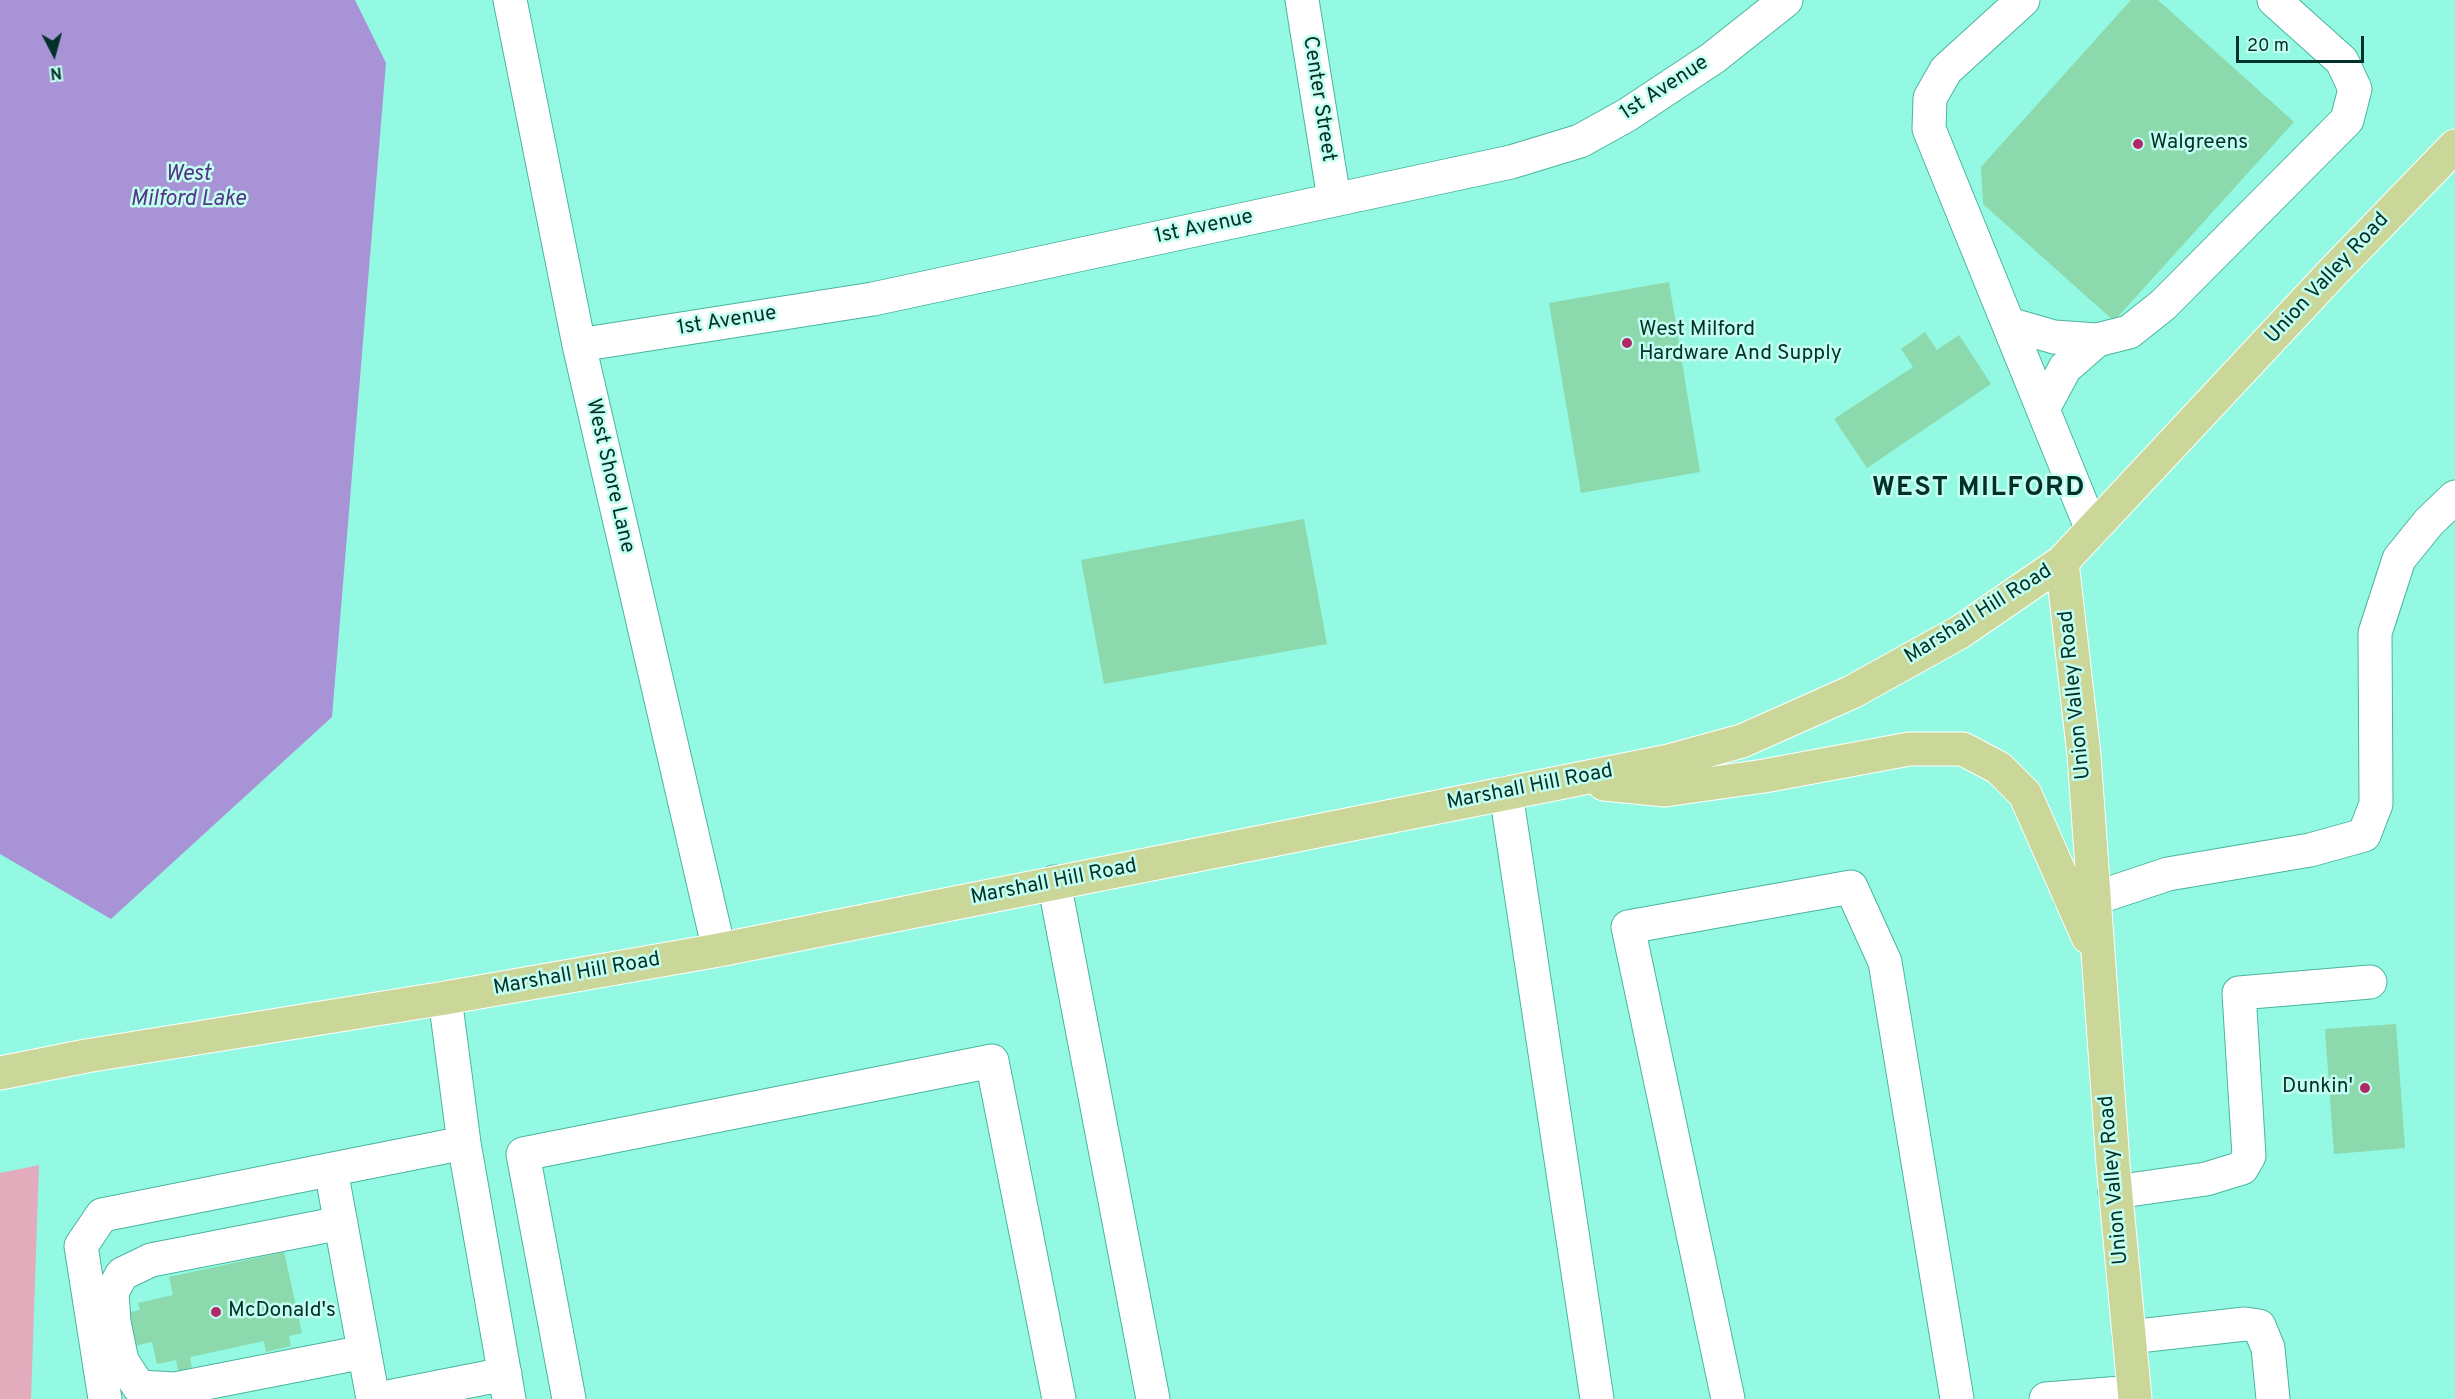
<!DOCTYPE html>
<html>
<head>
<meta charset="utf-8">
<style>
	body { margin:0 }
	#map { position:relative; width:2455px; height:1399px; overflow:hidden; background:#93f9e2; font-family:Overpass,sans-serif }
	canvas { display:block }
	.north { position:absolute; left:24px; top:24px; width:60px; height:60px; -webkit-text-stroke:4px #c4fef0; paint-order:stroke; rotate:174deg; font-size:16px; font-weight:700; line-height:24px; text-align:center; color:#013129 }
	.north::after { content:''; display:block; margin:auto; width:21px; height:27px; background:#013129; clip-path:polygon(50% 0,100% 100%,50% 72%,0 100%) }
	.scale { position:absolute; left:2236px; top:36px; width:128px; height:27px; box-sizing:border-box; border:3px solid #013129; border-top:0; padding-left:8px; font-size:18px; line-height:21px; white-space:nowrap; color:#013129; -webkit-text-stroke:4px #c4fef0; paint-order:stroke }
</style>
</head>
<body>
<div id="map">
<canvas width="2455" height="1399"></canvas>
<div class="north">N</div>
<div class="scale">20 m</div>
</div>
<script>
const g = document.querySelector('canvas').getContext('2d');
g.lineJoin = 'round';
function fill(path, color) {
  g.fillStyle = color;
  g.fill(path, 'evenodd');
}
function shape(rows) {
  const path = new Path2D();
  for (const r of rows) {
    path.moveTo(r[0], r[1]);
    for (let i = 2; i < r.length; i += 2) path.lineTo(r[i], r[i + 1]);
  }
  return path;
}
function strokePath(path, color, width, dash) {
  g.strokeStyle = color;
  g.lineWidth = width;
  g.lineCap = dash ? 'butt' : 'round';
  g.setLineDash(dash || []);
  g.stroke(path);
}
function label(font, color, halo, rows, align = 'center') {
  g.font = font + ' Overpass,sans-serif';
  g.lineWidth = 5;
  g.setLineDash([]);
  g.textBaseline = 'middle';
  g.strokeStyle = halo;
  g.fillStyle = color;
  for (const [text, x, y, turn = 0] of rows) {
    g.save();
    g.translate(x, y);
    g.rotate((+turn || 0) * Math.PI / 180);
    g.textAlign = isNaN(turn) ? turn : align;
    if (halo) g.strokeText(text, 0, 0);
    g.fillText(text, 0, 0);
    g.restore();
  }
}
fill(shape([
	[39,1165,31,1399,0,1399,0,1173]
]), '#e2acbd');
fill(shape([
	[0,0,355,0,386,63,332,717,111,919,0,854]
]), '#a893d7');
fill(shape([
	[2131,0,2158,0,2294,122,2114,321,1983,204,1981,167],
	[1669,282,1700,472,1581,493,1549,303],
	[1925,332,1937,350,1959,335,1991,384,1867,468,1834,419,1913,367,1901,349],
	[1304,519,1327,644,1104,684,1081,560],
	[2396,1024,2405,1148,2334,1154,2325,1029],
	[284,1252,302,1333,289,1336,291,1346,266,1352,264,1341,190,1357,192,1368,178,1371,176,1360,157,1364,152,1342,134,1346,127,1313,140,1310,138,1303,173,1295,169,1277]
]), '#8bd9ac');
const minor = shape([
	[510,0,579,345,719,950],
	[1302,0,1334,199],
	[2023,0,1946,70,1930,98,1929,129,2092,530],
	[2009,324,2054,337,2097,340,2129,332,2163,305,2347,120,2355,89,2342,61,2274,0],
	[579,345,873,299,1511,162,1580,141,1627,115,1713,58,1786,0],
	[2043,409,2065,368,2097,340],
	[1506,793,1597,1399],
	[1054,882,1153,1399],
	[2070,897,2093,899,2168,874,2310,850,2364,835,2376,804,2375,633,2399,559,2429,522,2455,497],
	[445,998,464,1143,509,1399],
	[331,1170,373,1399],
	[2115,1192,2206,1179,2242,1168,2249,1156,2239,993,2370,982],
	[341,1223,151,1260,122,1274,112,1292,114,1322,122,1361,139,1387,175,1389,364,1352],
	[2129,1337,2245,1324,2259,1326,2268,1348,2273,1399],
	[105,1399,81,1246,102,1215,464,1143],
	[378,1399,505,1374],
	[569,1399,523,1154,992,1061,1059,1399],
	[1728,1399,1628,927,1851,887,1885,962,1957,1399],
	[2046,1399,2134,1392]
]);
const major = shape([
	[2062,562,2084,755,2113,1164,2135,1399],
	[1604,784,1665,790,1764,776,1909,749,1963,749,1999,768,2025,794,2088,937],
	[0,1073,86,1056,445,998,719,950,1669,761,1742,741,1852,692,1960,632,2062,562,2334,271,2455,146]
]);
strokePath(minor, '#4bb49f', 35);
strokePath(major, '#fff', 35);
strokePath(minor, '#fff', 33);
strokePath(major, '#cbd798', 33);
for (const [x, y, r, color] of [
	[2138,144,6,"#b12867"],
	[1627,343,6,"#b12867"],
	[2365,1088,6,"#b12867"],
	[216,1312,6,"#b12867"]
]) {
  const dot = new Path2D();
  dot.arc(x, y, r, 0, 2 * Math.PI);
  g.fillStyle = color;
  g.fill(dot);
  strokePath(dot, '#c4fef0', 2);
}
label('21px', '#013129', '#c4fef0', [
	["1st Avenue",1665,89,-33],
	["Center Street",1318,99,81],
	["1st Avenue",1204,228,-12],
	["Union Valley Road",2328,279,-47],
	["1st Avenue",727,322,-9],
	["West Shore Lane",609,476,77],
	["Marshall Hill Road",1979,615,-32],
	["Union Valley Road",2076,695,-96],
	["Marshall Hill Road",1530,788,-11],
	["Marshall Hill Road",1054,883,-11],
	["Marshall Hill Road",577,975,-10],
	["Union Valley Road",2115,1180,-95]
]);
label('21px', '#013129', '#c4fef0', [
	["Walgreens",2150,144],
	["West Milford",1639,331],
	["Hardware And Supply",1639,355],
	["Dunkin'",2353,1088,"right"],
	["McDonald's",228,1312]
], 'left');
label('italic 22px', '#543586', '#c4fef0', [
	["West",188,176],
	["Milford Lake",188,201]
]);
g.letterSpacing = '1.5px';
label('bold 27px', '#013129', '#c4fef0', [
	["WEST MILFORD",1979,490]
]);
g.letterSpacing = '0px';
</script>
</body>
</html>
